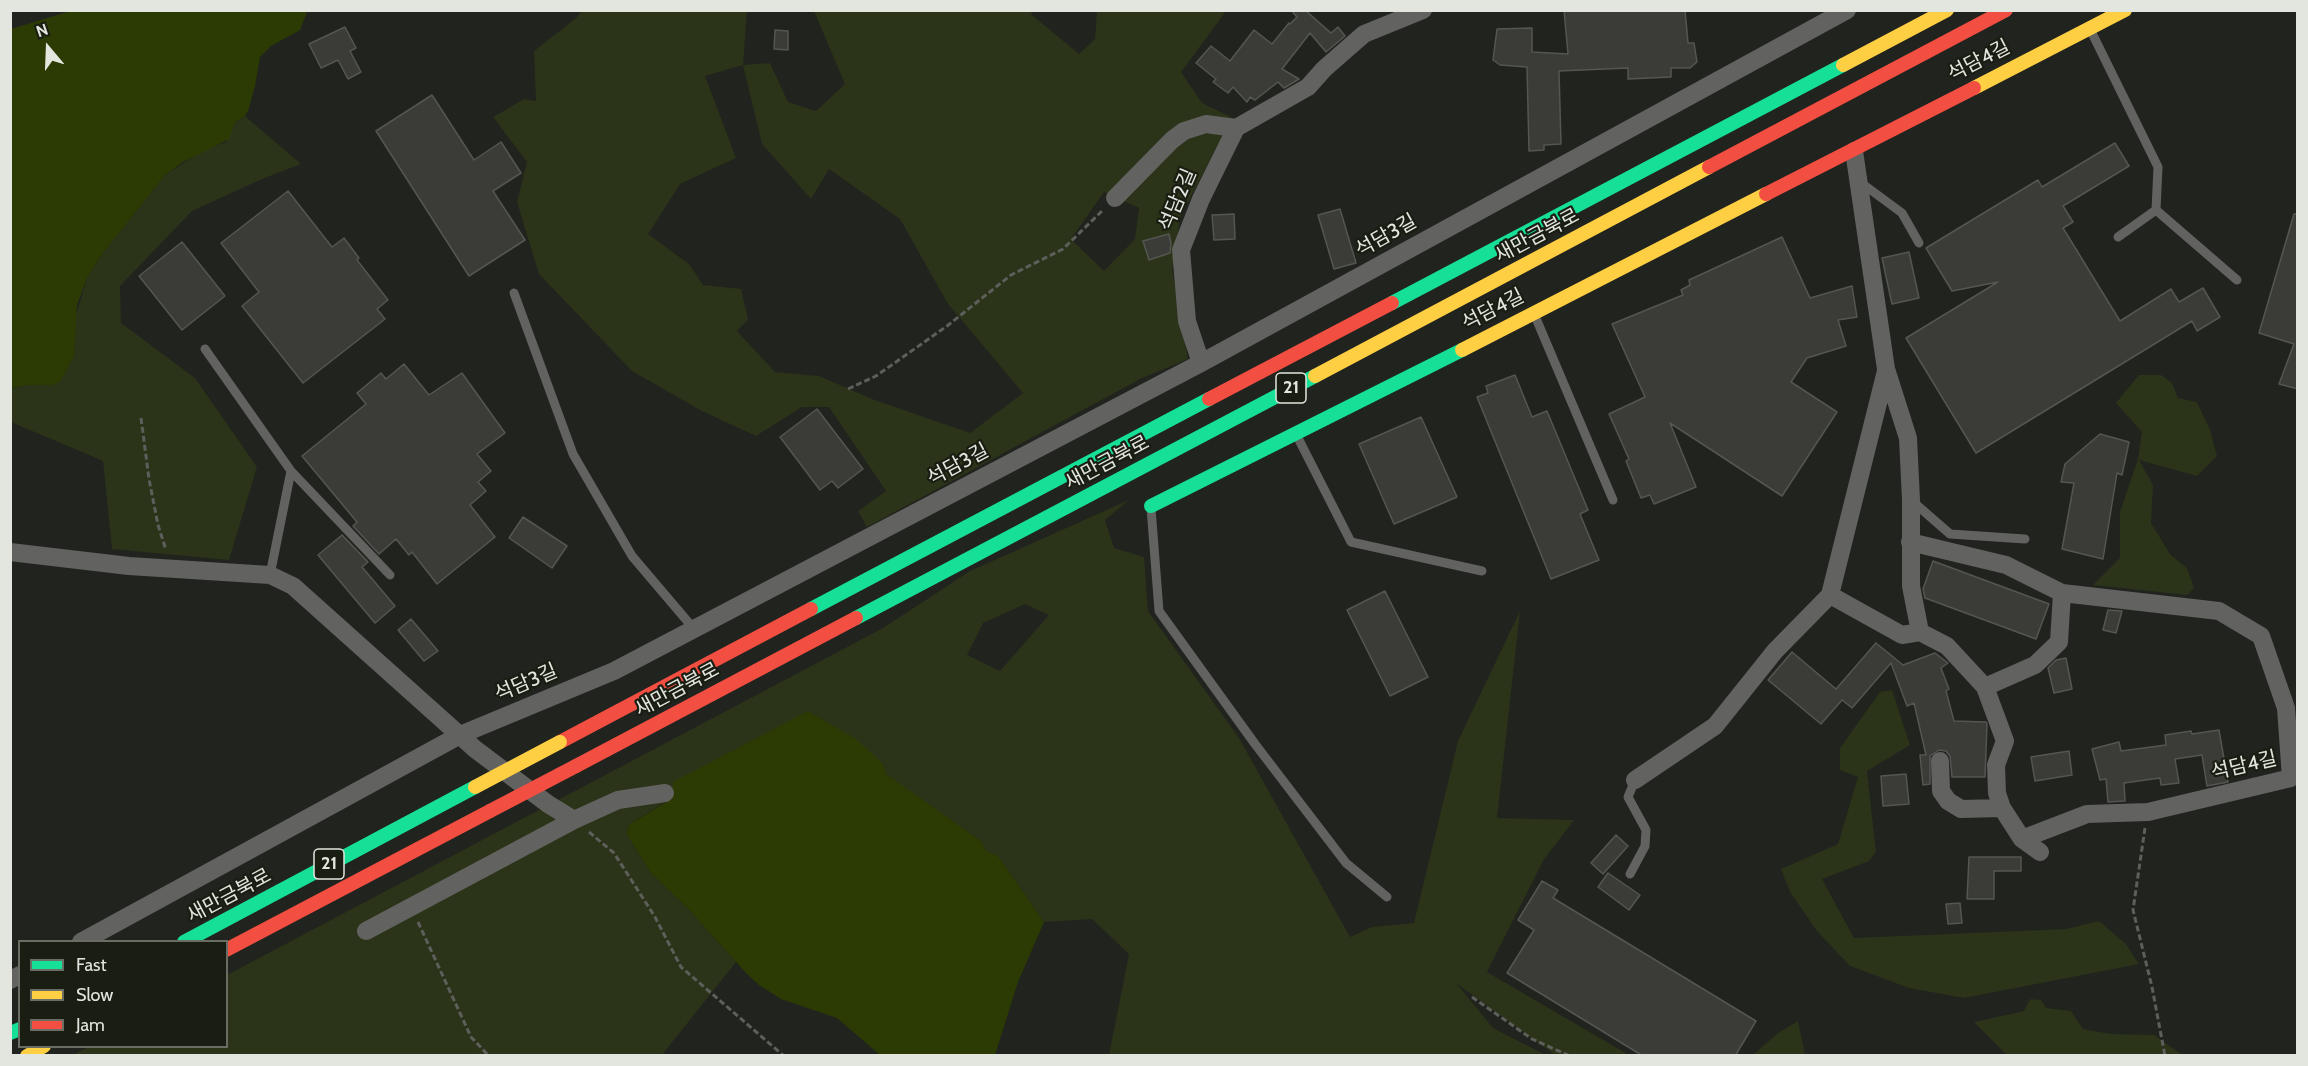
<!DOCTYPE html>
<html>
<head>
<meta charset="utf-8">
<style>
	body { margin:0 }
	#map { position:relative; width:2308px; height:1066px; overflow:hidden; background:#21231e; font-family:Cabin,sans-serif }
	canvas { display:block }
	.frame { position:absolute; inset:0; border:12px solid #e3e6de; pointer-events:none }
	.legend { position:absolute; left:18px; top:940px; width:210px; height:108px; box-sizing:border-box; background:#191d12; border:2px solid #6a6d64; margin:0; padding:8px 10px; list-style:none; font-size:18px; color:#e3e6de }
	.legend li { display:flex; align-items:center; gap:12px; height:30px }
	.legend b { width:30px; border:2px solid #6a6d64 }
	.north { position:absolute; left:18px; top:18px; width:60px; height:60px; -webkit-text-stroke:4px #191d12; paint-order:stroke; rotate:341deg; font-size:16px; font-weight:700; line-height:24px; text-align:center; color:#e3e6de }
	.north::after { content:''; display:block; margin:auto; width:21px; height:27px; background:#e3e6de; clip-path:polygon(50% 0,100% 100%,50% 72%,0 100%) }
</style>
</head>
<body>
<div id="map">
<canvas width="2308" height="1066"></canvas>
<div class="frame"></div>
<ul class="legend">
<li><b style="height:8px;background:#16e098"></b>Fast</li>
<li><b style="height:8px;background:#ffcf43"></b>Slow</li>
<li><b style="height:8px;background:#f24e42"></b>Jam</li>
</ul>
<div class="north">N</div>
</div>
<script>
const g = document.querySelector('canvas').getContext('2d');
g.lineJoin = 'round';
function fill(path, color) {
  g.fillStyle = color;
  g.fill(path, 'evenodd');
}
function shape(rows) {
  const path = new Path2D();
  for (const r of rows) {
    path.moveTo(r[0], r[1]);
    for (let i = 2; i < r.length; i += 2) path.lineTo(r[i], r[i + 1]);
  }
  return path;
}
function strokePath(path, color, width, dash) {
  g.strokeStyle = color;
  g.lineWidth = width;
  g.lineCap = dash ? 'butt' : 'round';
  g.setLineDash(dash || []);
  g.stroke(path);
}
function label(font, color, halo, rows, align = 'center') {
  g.font = font + ' Cabin,"Noto Sans KR",sans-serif';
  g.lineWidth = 4.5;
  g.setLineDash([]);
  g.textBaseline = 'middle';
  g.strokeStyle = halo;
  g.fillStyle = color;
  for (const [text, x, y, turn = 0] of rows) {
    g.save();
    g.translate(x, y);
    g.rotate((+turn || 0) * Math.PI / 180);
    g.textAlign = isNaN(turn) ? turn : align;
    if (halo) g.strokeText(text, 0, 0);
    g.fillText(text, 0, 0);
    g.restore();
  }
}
fill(shape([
	[1227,10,1181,72,1202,103,1237,120,1222,136,1180,218,1172,270,1188,359,1142,378,867,527,858,511,886,491,829,407,802,407,756,436,702,411,632,371,539,274,517,202,527,162,493,117,524,99,536,101,534,51,575,19,582,11,747,11,743,65,770,63,788,102,816,111,845,84,814,11,1032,11,1031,14,1079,54,1095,39,1097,11],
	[743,65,762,144,811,199,829,169,900,219,948,304,1023,393,970,433,872,399,819,376,775,372,737,331,748,319,741,289,703,285,689,264,648,234,680,184,736,158,705,76],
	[1104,192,1139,208,1135,239,1104,271,1071,239],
	[245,116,301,164,262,179,192,211,120,286,121,323,195,378,257,467,229,560,112,549,103,461,11,422,11,388,30,385,53,385,74,356,75,318,87,278,100,257,165,175,202,151,226,142,235,122],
	[2139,375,2161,375,2172,383,2178,398,2197,402,2210,430,2217,456,2197,476,2139,460,2153,485,2151,523,2170,554,2187,568,2194,588,2187,595,2093,585,2120,558,2120,512,2138,459,2142,432,2116,403],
	[1129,500,1105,520,1114,548,1144,557,1148,611,1239,738,1350,937,1372,927,1414,923,1458,741,1520,611,1497,818,1574,820,1543,861,1487,972,1629,1055,1555,1055,1456,983,1493,1028,1546,1055,1109,1055,1129,954,1092,919,1044,922,998,856,986,851,981,841,900,785,886,774,883,764,836,728,808,711,630,824,626,833,650,872,690,911,736,962,662,1055,71,1056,88,1047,226,1046,227,975,883,628,970,571],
	[1025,604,1049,615,1000,671,967,655,983,623],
	[1892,690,1910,745,1867,771,1876,852,1869,861,1822,879,1854,938,2066,929,2099,921,2126,944,2139,964,1964,998,1909,988,1850,966,1817,931,1790,892,1781,869,1838,844,1858,777,1840,770,1840,748,1880,692],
	[2030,999,2041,1000,2046,1008,2071,1011,2083,1029,2111,1034,2154,1035,2183,1055,2007,1055,1974,1022,2024,1011],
	[1798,1021,1805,1055,1753,1055,1778,1033]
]), '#2b3319');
fill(shape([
	[74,10,307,12,300,30,271,46,260,57,255,86,248,111,245,116,235,122,229,139,183,162,165,175,100,257,87,278,77,305,74,356,60,382,53,385,30,385,11,388,11,29],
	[808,711,856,739,883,764,886,774,981,841,986,851,998,856,1044,922,1018,982,995,1055,880,1055,837,1018,781,999,759,985,746,973,690,911,650,872,626,833,630,824,671,799,673,782]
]), '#2c3b03');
const building = shape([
	[1291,10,1305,10,1331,33,1338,27,1345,36,1326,52,1310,33,1282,69,1299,79,1284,88,1278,82,1255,100,1250,97,1247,102,1233,87,1228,93,1213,82,1216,79,1196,63,1211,46,1230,61,1254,30,1272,44,1289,23,1290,24,1297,17,1291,10],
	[1564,10,1685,10,1688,43,1694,43,1697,62,1690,68,1671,68,1671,77,1628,79,1628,68,1559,71,1561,144,1544,145,1544,150,1529,151,1527,67,1500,65,1493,60,1497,29,1532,28,1532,52,1568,54,1564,10],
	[345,27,356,48,350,51,361,72,348,79,338,60,321,68,309,44,345,27],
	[775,30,788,31,788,50,774,49,775,30],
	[432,95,474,160,501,142,521,173,493,191,525,240,469,276,376,131,432,95],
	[2115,143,2129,166,2063,206,2073,222,2063,228,2120,321,2171,289,2179,302,2203,288,2220,317,2197,331,2192,321,1976,453,1906,338,1998,282,1952,291,1926,248,2038,180,2042,187,2115,143],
	[288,191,332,247,344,238,359,258,357,260,388,300,377,309,385,319,303,383,242,306,259,292,221,243,288,191],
	[1340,209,1356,263,1334,269,1318,215,1340,209],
	[1234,214,1235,239,1214,240,1212,215,1234,214],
	[2294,214,2298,214,2298,389,2279,384,2294,344,2259,333,2294,214],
	[1169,234,1171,244,1170,253,1149,260,1143,241,1169,234],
	[1782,237,1810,298,1852,286,1857,317,1838,320,1846,346,1807,358,1791,382,1837,412,1782,496,1670,423,1696,487,1654,504,1650,495,1641,498,1626,461,1629,459,1609,414,1645,397,1612,324,1683,295,1681,290,1690,285,1689,280,1782,237],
	[182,242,225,296,182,330,139,276,182,242],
	[1909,252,1919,298,1892,304,1882,258,1909,252],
	[404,364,429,395,462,373,505,433,477,454,491,471,478,482,486,491,470,505,495,537,437,584,412,552,409,555,396,539,379,554,353,526,357,522,302,456,366,404,357,393,381,373,386,379,404,364],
	[1515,375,1532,417,1547,411,1588,510,1580,514,1599,560,1551,579,1477,397,1488,393,1486,386,1515,375],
	[817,409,863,469,838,488,832,481,820,490,780,437,817,409],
	[1421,417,1457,497,1394,524,1359,444,1421,417],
	[2100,434,2129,442,2122,475,2117,473,2103,559,2062,549,2074,483,2061,482,2065,464,2100,434],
	[523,517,567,546,552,568,509,538,523,517],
	[342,535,368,562,362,567,395,606,375,623,318,555,342,535],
	[1933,561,2049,604,2036,639,1925,598,1923,589,1933,561],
	[1385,591,1428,677,1390,696,1347,610,1385,591],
	[2108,610,2122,611,2116,633,2103,630,2108,610],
	[411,619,438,651,424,661,398,630,411,619],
	[1876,643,1903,665,1935,653,1948,663,1941,668,1949,689,1946,691,1954,721,1986,722,1987,724,1985,777,1952,777,1950,756,1946,751,1939,750,1930,756,1930,784,1923,785,1920,755,1926,755,1914,703,1907,706,1891,663,1852,708,1842,700,1821,724,1768,680,1792,652,1836,689,1876,643],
	[2066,658,2072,689,2054,693,2048,668,2056,660,2066,658],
	[2219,730,2228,782,2207,786,2202,755,2175,759,2179,783,2161,785,2160,778,2124,783,2125,801,2108,802,2106,779,2100,780,2092,749,2119,742,2121,751,2166,745,2165,735,2191,731,2192,734,2219,730],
	[2069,751,2072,775,2035,781,2031,757,2069,751],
	[1906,774,1909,804,1883,806,1881,776,1906,774],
	[1616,835,1628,846,1603,874,1591,863,1616,835],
	[1969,857,2021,857,2021,871,1994,871,1994,899,1967,899,1969,857],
	[1608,873,1640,895,1629,910,1598,887,1608,873],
	[1542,881,1558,890,1553,898,1756,1021,1735,1056,1643,1056,1507,973,1534,930,1518,920,1542,881],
	[1960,903,1962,923,1948,924,1946,904,1960,903]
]);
fill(building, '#3b3c37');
strokePath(building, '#545652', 1.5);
strokePath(shape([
	[848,389,876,376,947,326,1011,275,1063,249,1103,210],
	[141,418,149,479,158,525,166,550],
	[2145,828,2133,910,2152,987,2165,1056],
	[589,832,614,853,655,917,681,967,784,1056],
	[2298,918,2298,924],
	[418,922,471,1037,489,1056],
	[1472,997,1532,1039,1570,1056]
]), '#5d5f5b', 3, [6, 3]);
strokePath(shape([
	[2091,31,2158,167,2156,210,2118,237],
	[1860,182,1902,213,1919,243],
	[2156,210,2237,280],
	[514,293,573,454,632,556,694,629],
	[1535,316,1613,500],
	[205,349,291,471,270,575],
	[1297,436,1351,542,1482,571],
	[291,471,390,575],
	[1911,500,1950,534,2025,539],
	[1151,508,1159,611,1255,744,1346,863,1387,897],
	[1630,874,1645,846,1646,830,1628,797,1635,780]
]), '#626260', 9);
strokePath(shape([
	[1854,151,1886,369,1908,438,1911,500,1911,586,1920,632,1947,646,1985,687,2005,741,1996,765,1997,793,2002,808,2022,839,2040,852],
	[1115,198,1172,140,1184,131,1206,124,1236,128,1308,87,1324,69,1364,34,1423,10],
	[1201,363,1187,321,1181,250,1201,199,1236,128],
	[1910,542,2006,565,2062,593,2219,611,2261,636,2286,708,2291,778,2148,812,2087,814,2022,839],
	[10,552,129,566,270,575,293,586,475,749,548,804,574,820,366,931],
	[1830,595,1886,371],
	[1985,687,2035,665,2059,642,2062,593],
	[1940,761,1941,791,1948,801,1961,809,2002,808],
	[1635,780,1715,726,1775,651,1830,595,1902,635,1920,632],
	[574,820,618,800,665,793],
	[81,942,460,735,614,671,1201,363,1847,10],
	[10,980,20,975]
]), '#626260', 18);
strokePath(shape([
	[1392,303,1843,65],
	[1151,506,1462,350],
	[811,609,1209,399],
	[856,618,1315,376],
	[184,942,475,787],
	[10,1033,20,1029]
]), '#16e098', 14);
strokePath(shape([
	[1843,65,1947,10],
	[1974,88,2125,10],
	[1462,350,1766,194],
	[1315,376,1709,167],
	[27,1056,44,1046]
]), '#ffcf43', 14);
strokePath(shape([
	[1709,167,2006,10],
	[1766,194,1974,88],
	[1209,399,1392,303],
	[560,742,811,609],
	[576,766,856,618],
	[226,950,490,811]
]), '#f24e42', 14);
strokePath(shape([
	[475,787,560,742]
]), '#ffcf43', 14);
strokePath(shape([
	[490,811,576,766]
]), '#f24e42', 14);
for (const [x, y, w] of [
	[1291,388,30],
	[329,864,30]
]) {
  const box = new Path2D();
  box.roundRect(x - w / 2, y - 15, w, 30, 4.5);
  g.fillStyle = '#191d12';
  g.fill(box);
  strokePath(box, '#e3e6de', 1.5);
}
label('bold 18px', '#e3e6de', null, [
	["21",1291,388],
	["21",329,864]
]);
label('20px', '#e3e6de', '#191d12', [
	["석담4길",1979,61,-27],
	["석담2길",1178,200,-67],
	["석담3길",1386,236,-29],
	["새만금북로",1537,236,-28],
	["석담4길",1493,310,-27],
	["새만금북로",1107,463,-28],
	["석담3길",958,465,-28],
	["석담3길",526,683,-23],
	["새만금북로",677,690,-28],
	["석담4길",2244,766,-13],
	["새만금북로",229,896,-28]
]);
</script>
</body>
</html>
